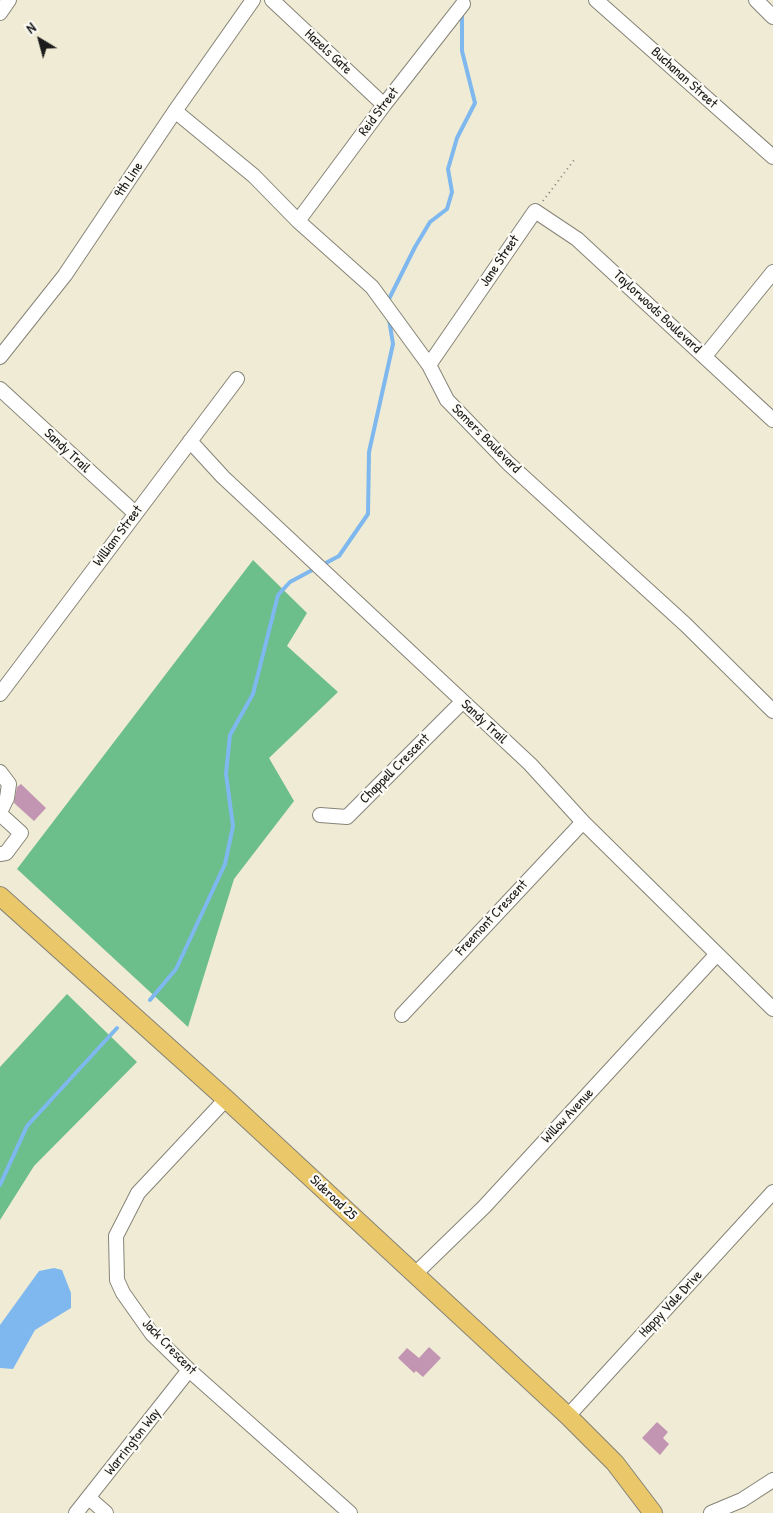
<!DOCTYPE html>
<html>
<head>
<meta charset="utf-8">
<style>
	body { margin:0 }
	#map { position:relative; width:773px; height:1513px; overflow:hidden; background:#f0ebd4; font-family:"Patrick Hand",sans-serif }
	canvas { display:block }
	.north { position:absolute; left:15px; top:15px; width:50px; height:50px; -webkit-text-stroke:4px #fdfcf7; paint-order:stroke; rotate:323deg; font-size:14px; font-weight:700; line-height:20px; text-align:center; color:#1c1c1c }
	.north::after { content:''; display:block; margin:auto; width:18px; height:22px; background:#1c1c1c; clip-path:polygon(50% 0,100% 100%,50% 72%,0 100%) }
</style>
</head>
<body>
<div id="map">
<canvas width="773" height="1513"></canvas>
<div class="north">N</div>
</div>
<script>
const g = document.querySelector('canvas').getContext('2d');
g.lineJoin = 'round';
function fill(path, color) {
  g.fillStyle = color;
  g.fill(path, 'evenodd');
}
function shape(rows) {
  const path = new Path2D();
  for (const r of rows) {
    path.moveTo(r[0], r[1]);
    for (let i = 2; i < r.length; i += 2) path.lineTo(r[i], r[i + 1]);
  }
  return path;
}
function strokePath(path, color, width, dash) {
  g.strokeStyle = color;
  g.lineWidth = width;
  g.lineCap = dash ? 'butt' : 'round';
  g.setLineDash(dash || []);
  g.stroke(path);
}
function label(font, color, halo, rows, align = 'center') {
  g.font = font + ' "Patrick Hand",sans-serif';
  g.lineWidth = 4.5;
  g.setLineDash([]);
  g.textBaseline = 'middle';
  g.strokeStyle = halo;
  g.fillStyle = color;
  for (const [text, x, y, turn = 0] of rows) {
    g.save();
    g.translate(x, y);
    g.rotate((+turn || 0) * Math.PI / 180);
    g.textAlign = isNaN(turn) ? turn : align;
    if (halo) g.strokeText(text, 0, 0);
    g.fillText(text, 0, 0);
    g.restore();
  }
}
fill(shape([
	[253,560,307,613,287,646,338,692,269,758,294,801,234,879,188,1027,17,869],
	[67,994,137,1062,34,1166,0,1220,0,1067]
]), '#6cbe8a');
fill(shape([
	[54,1268,62,1270,71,1293,71,1308,35,1330,13,1369,0,1368,0,1325,39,1271]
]), '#7eb8ef');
strokePath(shape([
	[387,303,415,247,430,222,447,209,452,192,448,169,457,138,475,103,462,51,462,12],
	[322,565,339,556,368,514,369,452,393,344,389,319],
	[150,1000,176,969,225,864,233,826,226,774,230,735,253,694,278,595,290,582,316,568],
	[0,1185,27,1126,117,1028]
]), '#7eb8ef', 4);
fill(shape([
	[21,784,46,808,34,821,14,803,17,787],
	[429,1347,441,1358,423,1377,416,1371,414,1373,398,1358,407,1348,419,1358],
	[657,1422,668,1432,663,1438,669,1444,660,1455,642,1438]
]), '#c296b2');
const minor = shape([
	[272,0,384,105],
	[596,0,773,157],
	[756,0,773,17],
	[0,13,9,0],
	[175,111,254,176,298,221,372,287,429,365,447,400,508,463,686,625,773,711],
	[298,221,384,105,463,4],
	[705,356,773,272],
	[0,357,65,275,175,111,253,0],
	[429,365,535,211,577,239,773,420],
	[0,389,135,513],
	[190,441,223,477,530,764,583,822,773,1009],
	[0,694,237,379],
	[0,772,9,784,7,798,0,812],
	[0,814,21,833,6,853,0,854],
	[320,815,347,817,462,702],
	[402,1015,583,822],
	[226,1099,138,1193,116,1236,117,1280,123,1293,152,1334,189,1370,350,1513],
	[415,1274,484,1207,717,954],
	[568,1416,773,1192],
	[89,1498,106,1513],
	[76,1513,189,1370],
	[711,1513,742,1500,773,1480]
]);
const major = shape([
	[0,896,226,1099,568,1416,615,1463,653,1513]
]);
strokePath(minor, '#868478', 16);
strokePath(major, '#868478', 20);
strokePath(shape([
	[543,201,574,160]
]), '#868478', 2, [1, 4]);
strokePath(minor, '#fff', 14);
strokePath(major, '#eac769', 18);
label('14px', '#1c1c1c', '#fdfcf7', [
	["Hazels Gate",328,52,43],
	["Buchanan Street",684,78,42],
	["Reid Street",379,112,-53],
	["9th Line",129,180,-56],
	["Jane Street",500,261,-56],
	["Taylorwoods Boulevard",657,312,43],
	["Somers Boulevard",486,439,45],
	["Sandy Trail",67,451,43],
	["William Street",118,536,-53],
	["Sandy Trail",484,722,43],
	["Chappell Crescent",395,769,-45],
	["Freemont Crescent",492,918,-47],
	["Willow Avenue",568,1116,-47],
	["Sideroad 25",333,1198,43],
	["Happy Vale Drive",671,1304,-47],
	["Jack Crescent",169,1347,46],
	["Warrington Way",133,1442,-52]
]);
</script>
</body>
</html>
